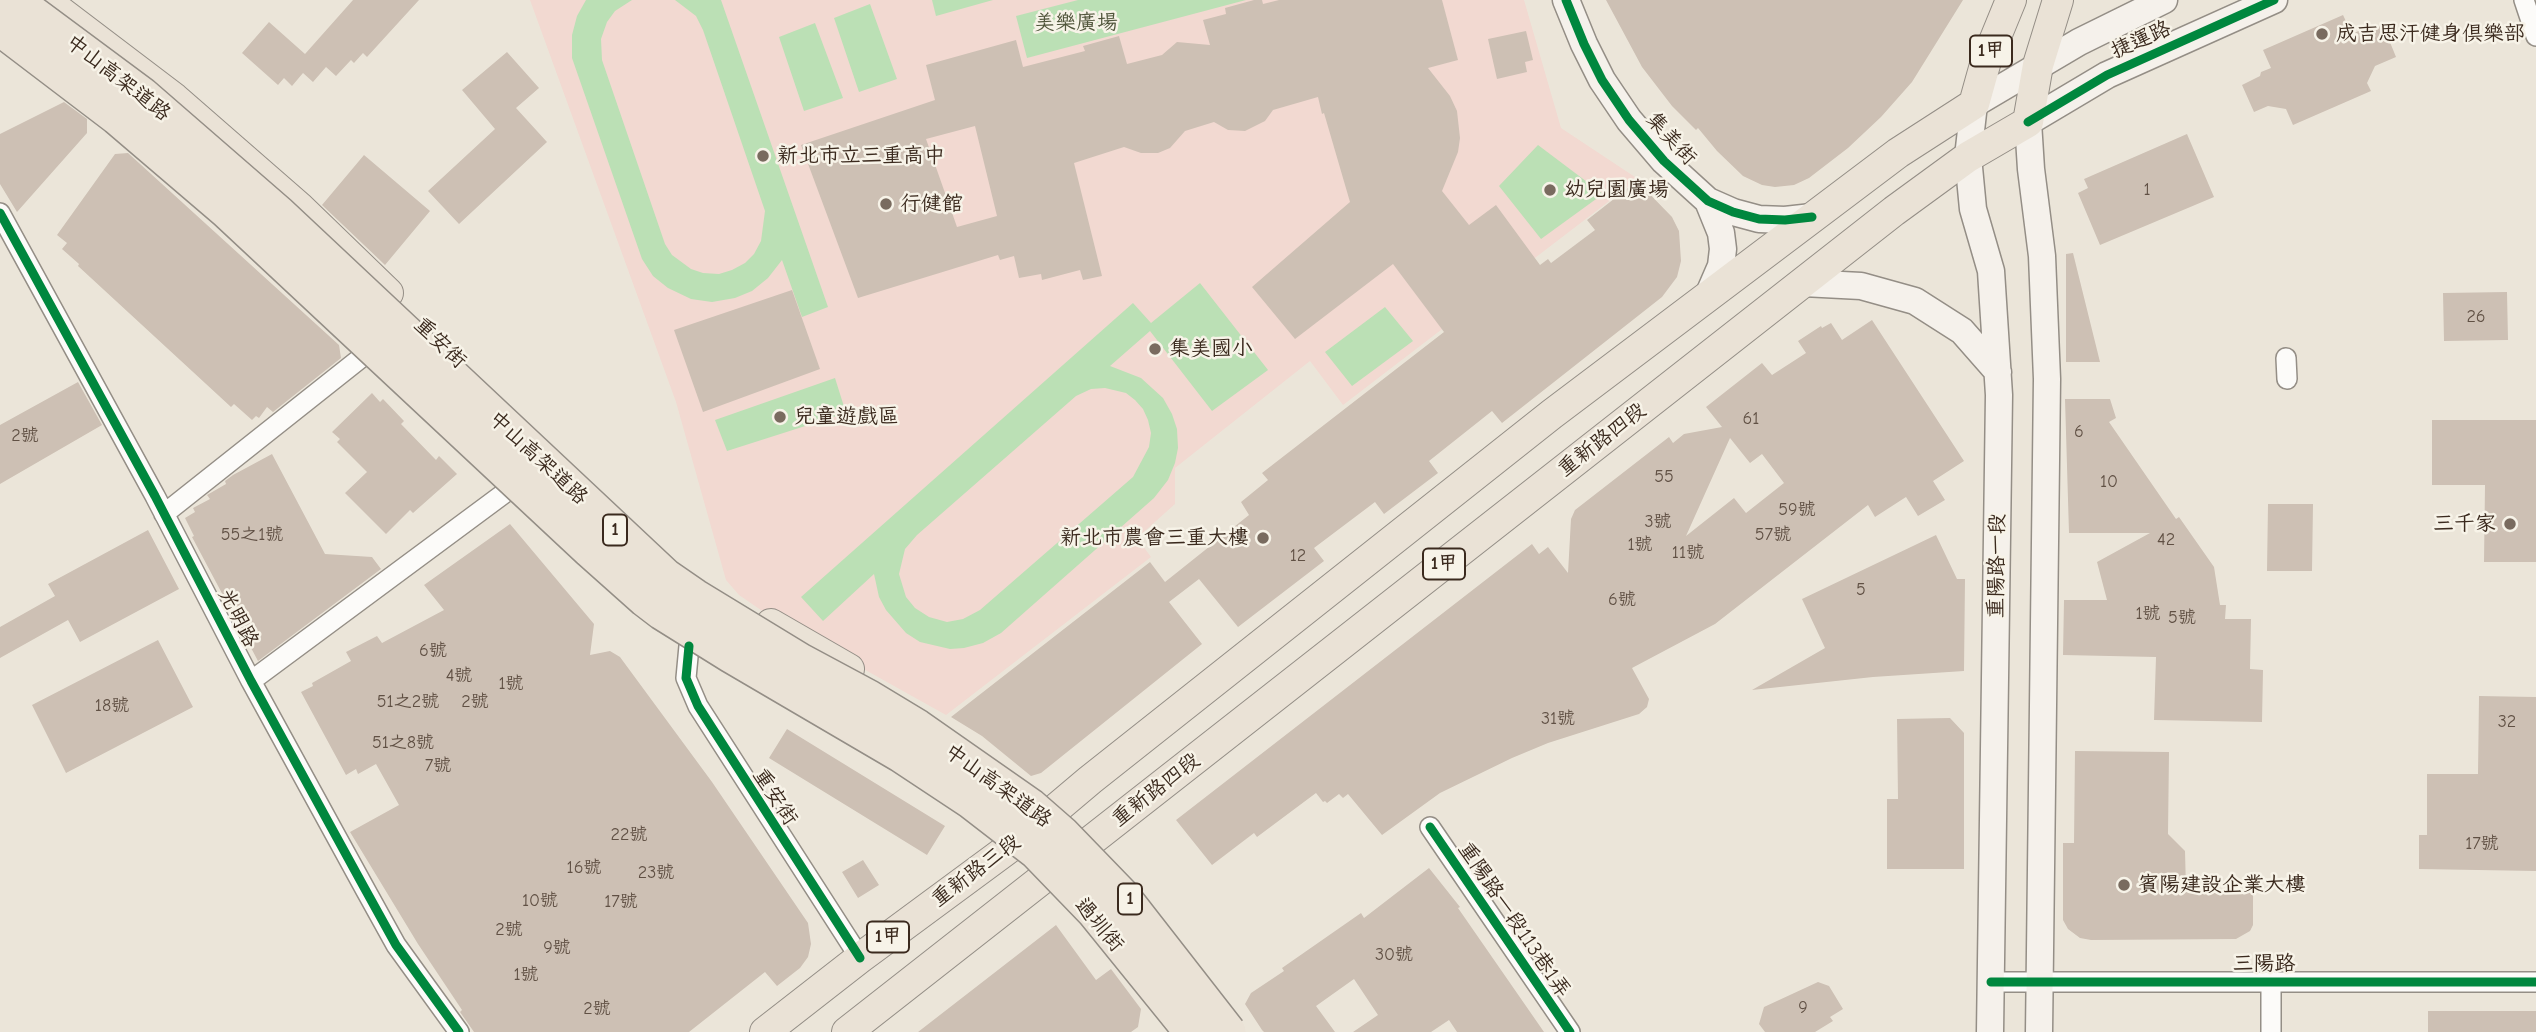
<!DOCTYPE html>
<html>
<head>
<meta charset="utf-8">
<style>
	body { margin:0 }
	canvas { display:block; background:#ebe5d9 }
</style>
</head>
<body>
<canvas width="2536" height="1032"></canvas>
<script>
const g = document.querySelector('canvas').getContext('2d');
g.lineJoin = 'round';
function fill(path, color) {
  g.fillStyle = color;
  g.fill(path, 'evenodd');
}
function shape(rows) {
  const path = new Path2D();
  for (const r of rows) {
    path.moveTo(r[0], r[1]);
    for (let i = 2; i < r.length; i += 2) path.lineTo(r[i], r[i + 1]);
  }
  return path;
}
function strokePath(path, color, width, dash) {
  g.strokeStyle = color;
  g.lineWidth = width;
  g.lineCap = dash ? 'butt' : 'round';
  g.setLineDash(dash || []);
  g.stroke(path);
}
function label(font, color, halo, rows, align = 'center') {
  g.font = font + ' "Comic Neue","LXGW WenKai TC",sans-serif';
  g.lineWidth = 5;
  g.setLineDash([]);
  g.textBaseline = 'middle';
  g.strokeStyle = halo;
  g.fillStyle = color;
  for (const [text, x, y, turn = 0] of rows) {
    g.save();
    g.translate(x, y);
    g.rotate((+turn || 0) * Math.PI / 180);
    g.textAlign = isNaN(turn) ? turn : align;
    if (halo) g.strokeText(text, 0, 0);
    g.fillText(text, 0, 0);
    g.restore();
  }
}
fill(shape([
	[530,0,1524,0,1561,128,1638,179,1343,405,1310,361,1175,468,1175,504,1137,538,1151,557,946,715,774,619,739,595,726,580,676,402]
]), '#f2d9d1');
fill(shape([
	[586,0,632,0,615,11,607,22,601,39,602,60,665,244,672,255,691,269,703,273,719,274,732,270,745,263,754,254,761,241,765,211,703,30,696,16,675,0,721,0,828,307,802,317,782,260,768,278,752,291,735,298,712,302,691,299,668,288,653,276,642,259,572,58,572,35,577,16],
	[932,0,993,0,936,16],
	[1078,0,1246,0,1027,58,1016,16],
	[870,4,897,79,859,92,834,18],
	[815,23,843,98,804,111,779,37],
	[1538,145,1603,194,1541,239,1499,186],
	[1200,283,1268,370,1212,411,1150,331,1110,366,1141,378,1163,398,1172,414,1177,429,1178,448,1175,463,1168,480,1154,498,1001,633,983,643,964,648,950,649,920,642,906,633,886,610,879,597,874,574,823,621,801,597,1133,303,1151,323],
	[1105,388,1126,393,1135,400,1143,409,1148,420,1151,433,1149,447,1133,477,980,610,963,619,947,622,929,617,915,608,906,597,899,574,905,549,917,535,1076,396,1091,389],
	[1385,307,1413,341,1352,386,1325,352],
	[835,378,846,413,727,451,715,420]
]), '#bbe0b5');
fill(shape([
	[353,0,419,0,367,57,363,53,354,63,351,60,336,76,326,67,313,82,303,73,292,86,284,78,278,85,242,53,269,22,305,54],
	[1254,0,1262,0,1263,4,1279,0,1442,0,1458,60,1428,68,1450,96,1457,111,1460,138,1458,152,1442,191,1469,225,1496,205,1540,265,1548,259,1551,263,1595,230,1587,220,1637,181,1672,217,1679,231,1681,261,1677,277,1662,297,1502,423,1492,411,1429,461,1438,473,1384,514,1375,502,1314,548,1324,561,1238,627,1199,579,1169,602,1202,644,1041,773,1031,776,982,736,951,717,1150,562,1165,582,1249,515,1241,502,1268,480,1262,473,1444,332,1393,264,1295,339,1252,287,1350,202,1324,113,1322,114,1318,97,1273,110,1265,121,1245,131,1228,130,1214,122,1185,131,1170,148,1158,153,1141,153,1124,147,1074,163,1102,276,1083,280,1080,270,1042,280,1041,274,1019,278,1014,256,1000,260,998,255,858,298,801,145,935,100,926,65,1016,40,1023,67,1085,51,1083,46,1119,36,1127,64,1162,55,1177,42,1210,45,1203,20,1226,14,1225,8],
	[975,126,997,216,957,227,926,139],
	[1606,0,1963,0,1912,82,1881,117,1848,148,1809,178,1794,185,1775,187,1762,185,1743,176,1717,151,1698,128,1696,130,1672,106,1642,67],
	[2343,15,2352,34,2363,29,2366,32,2383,25,2396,57,2375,66,2367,83,2371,91,2293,125,2286,109,2268,106,2254,112,2242,85,2260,76,2261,72,2271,68,2263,50],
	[1526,31,1533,60,1525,62,1527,72,1497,79,1488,39],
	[507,52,539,88,516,108,547,142,459,224,428,191,495,129,462,90],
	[64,102,87,119,87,133,17,212,0,184,0,134],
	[2187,134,2214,197,2100,245,2078,193,2088,188,2084,179],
	[128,153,339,345,341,358,273,412,267,407,259,418,256,416,252,420,234,404,231,407,78,266,79,264,62,249,67,243,57,235,115,154],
	[364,155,430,211,385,265,322,205],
	[2073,253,2100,362,2066,362,2066,254],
	[792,290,820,369,703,412,674,330],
	[2507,292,2508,340,2444,341,2443,293],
	[1872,320,1964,461,1933,481,1945,500,1918,516,1906,497,1875,517,1868,505,1715,624,1632,668,1649,699,1647,707,1639,714,1548,743,1512,758,1440,793,1382,835,1348,794,1343,798,1339,794,1327,803,1325,801,1323,802,1316,793,1257,837,1254,833,1212,865,1176,820,1532,544,1539,554,1548,547,1568,573,1571,519,1575,510,1669,437,1673,443,1684,434,1722,427,1706,407,1762,363,1772,375,1806,353,1798,341,1821,326,1822,328,1831,323,1842,340],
	[1730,438,1750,463,1762,454,1784,483,1746,513,1734,498,1686,536],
	[78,382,102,425,0,484,0,425],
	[372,393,380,402,383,399,404,421,401,424,436,460,439,456,457,474,413,513,410,510,386,534,345,493,367,472,337,442,340,439,332,432],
	[2065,399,2110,399,2116,418,2109,422,2176,519,2179,517,2214,567,2220,605,2226,605,2225,619,2251,619,2250,669,2263,670,2262,722,2154,720,2156,657,2063,655,2064,600,2107,600,2097,562,2150,533,2069,533],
	[2432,420,2536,420,2536,562,2484,562,2485,485,2432,485],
	[272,454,325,554,372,557,381,569,258,661,192,537,194,536,185,518,195,512,193,508,210,499,207,495,226,484,225,481,233,475],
	[2268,504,2313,504,2312,571,2267,571],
	[510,524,594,624,590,655,610,651,620,657,712,782,808,923,811,944,808,957,800,968,777,986,765,972,689,1032,474,1032,460,1012,462,1010,418,944,350,832,399,805,376,764,358,774,356,769,346,775,301,692,313,686,312,683,351,661,346,652,377,636,382,643,444,610,424,585],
	[148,530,179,589,80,642,68,620,0,658,0,627,55,596,48,584],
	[1936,535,1957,579,1965,579,1964,671,1873,677,1752,690,1825,648,1802,599],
	[158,640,193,707,66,773,32,705],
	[2479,696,2536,697,2536,871,2419,869,2419,835,2427,835,2427,774,2478,774],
	[1950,718,1964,733,1964,869,1887,869,1887,799,1898,799,1897,719],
	[787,729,945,826,927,855,769,758],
	[2075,751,2169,752,2168,834,2185,851,2186,889,2253,890,2253,925,2250,931,2236,939,2091,940,2080,938,2068,929,2063,920,2063,843,2074,843],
	[863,860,879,885,858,898,842,872],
	[1429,868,1460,907,1458,908,1544,1032,1457,1032,1449,1020,1431,1032,1353,1032,1378,1015,1354,979,1316,1006,1335,1032,1264,1032,1262,1030,1245,1004,1251,993,1284,971,1282,968,1361,913,1364,918],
	[1056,925,1096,980,1111,969,1141,1009,1138,1027,1131,1032,918,1032],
	[1818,982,1829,986,1843,1009,1830,1017,1833,1021,1815,1032,1765,1032,1759,1024,1764,1007],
	[2428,1011,2536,1011,2536,1032,2428,1032]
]), '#cdc0b4');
const street = shape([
	[2524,0,2536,36],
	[0,213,155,496,251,681,365,889,396,945,459,1032],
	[2286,358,2287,379],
	[164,514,362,357,382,345],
	[689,646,686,678,698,706,860,958],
	[251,681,506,492],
	[1430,827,1570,1032],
	[2271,981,2271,1032],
	[1991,982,2536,982]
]);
const secondary = shape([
	[1566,0,1584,44,1602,80,1629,120,1664,161,1708,201,1733,212,1759,219,1785,220,1812,217],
	[1803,283,1861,286,1915,301,1962,331,1998,372],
	[1708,296,1721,266,1723,249,1721,233,1708,201],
	[1990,1032,1999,395,1991,271,1973,209,1968,157,1974,104,2079,42,2164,0],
	[2039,1032,2047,379,2042,256,2031,169,2028,122,2107,75,2274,0]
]);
const primary = shape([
	[45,0,174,98,299,207,388,293],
	[771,624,849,669],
	[765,1032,860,958,1013,845,1090,780,1552,414,1898,153,1974,104,1986,61,2011,0],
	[847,1032,1894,211,1968,157,2028,122,2038,65,2058,0]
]);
strokePath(street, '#948e86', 22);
strokePath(secondary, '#948e86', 29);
strokePath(primary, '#948e86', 32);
strokePath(street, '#fcfbf9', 19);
strokePath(secondary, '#f5f1eb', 26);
strokePath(primary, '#eae2d6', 30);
const highwayBridge = shape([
	[14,0,142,95,279,214,666,577,695,597,800,661,869,698,917,727,1030,806,1062,834,1122,896,1228,1032],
	[0,28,117,117,227,211,590,550,645,599,662,612,731,655,900,754,971,801,1037,852,1094,911,1192,1032]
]);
strokePath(highwayBridge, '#948e86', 38, []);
strokePath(highwayBridge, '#eae2d6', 35);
strokePath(shape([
	[1566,0,1584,44,1602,80,1629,120,1664,161,1708,201,1733,212,1759,219,1785,220,1812,217],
	[2028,122,2107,75,2274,0],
	[0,213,155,496,251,681,365,889,396,945,459,1032],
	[689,646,686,678,698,706,860,958],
	[1430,827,1570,1032],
	[1991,982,2536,982]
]), '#00873e', 9);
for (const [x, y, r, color] of [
	[2322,34,7,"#796b5f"],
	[763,156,7,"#796b5f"],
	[1550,190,7,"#796b5f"],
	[886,204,7,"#796b5f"],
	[1155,349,7,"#796b5f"],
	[780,417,7,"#796b5f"],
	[2510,524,7,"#796b5f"],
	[1263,538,7,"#796b5f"],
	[2124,885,7,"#796b5f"]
]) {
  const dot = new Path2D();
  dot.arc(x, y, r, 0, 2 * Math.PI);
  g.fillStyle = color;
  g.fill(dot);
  strokePath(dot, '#f7f3e8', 2.5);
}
label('18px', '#605044', null, [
	["1",2147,190],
	["26",2476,317],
	["61",1751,419],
	["6",2079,432],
	["2號",25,436],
	["55",1664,477],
	["10",2109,482],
	["59號",1797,510],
	["3號",1658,522],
	["55之1號",252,535],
	["57號",1773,535],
	["42",2166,540],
	["1號",1640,545],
	["11號",1688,553],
	["12",1298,556],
	["5",1861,590],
	["6號",1622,600],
	["1號",2148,614],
	["5號",2182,618],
	["6號",433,651],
	["4號",459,676],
	["1號",511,684],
	["51之2號",408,702],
	["2號",475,702],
	["18號",112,706],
	["31號",1558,719],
	["32",2507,722],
	["51之8號",403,743],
	["7號",438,766],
	["22號",629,835],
	["17號",2482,844],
	["16號",584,868],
	["23號",656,873],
	["10號",540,901],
	["17號",621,902],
	["2號",509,930],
	["9號",557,948],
	["30號",1394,955],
	["1號",526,975],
	["9",1803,1008],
	["2號",597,1009]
]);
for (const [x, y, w] of [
	[1991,51,42],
	[615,530,24],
	[1444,564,42],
	[1130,899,24],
	[888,937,42]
]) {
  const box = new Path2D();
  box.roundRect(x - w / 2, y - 15.5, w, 31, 5);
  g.fillStyle = '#f7f3e8';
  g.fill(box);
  strokePath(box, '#3b2a1e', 2);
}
label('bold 19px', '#3b2a1e', null, [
	["1甲",1991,51],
	["1",615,530],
	["1甲",1444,564],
	["1",1130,899],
	["1甲",888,937]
]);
label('21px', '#51563c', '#f7f3e8', [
	["美樂廣場",1076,23]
]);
label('21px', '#3b2a1e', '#f7f3e8', [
	["成吉思汗健身俱樂部",2336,34],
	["新北市立三重高中",777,156],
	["幼兒園廣場",1564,190],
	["行健館",900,204],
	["集美國小",1169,349],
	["兒童遊戲區",794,417],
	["三千家",2496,524,"right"],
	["新北市農會三重大樓",1249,538,"right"],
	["賓陽建設企業大樓",2138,885]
], 'left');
label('21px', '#3b2a1e', '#f7f3e8', [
	["捷運路",2141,40,-24],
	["中山高架道路",118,78,38],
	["集美街",1671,139,47],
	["重安街",440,343,44],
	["重新路四段",1602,440,-38],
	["中山高架道路",538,458,43],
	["重陽路一段",1997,566,-89],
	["光明路",238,618,63],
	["中山高架道路",998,786,36],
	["重新路四段",1156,790,-38],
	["重安街",775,797,57],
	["重新路三段",976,871,-37],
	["重陽路一段113巷1弄",1514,920,56],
	["過圳街",1099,925,50],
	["三陽路",2264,964]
]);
</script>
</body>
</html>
